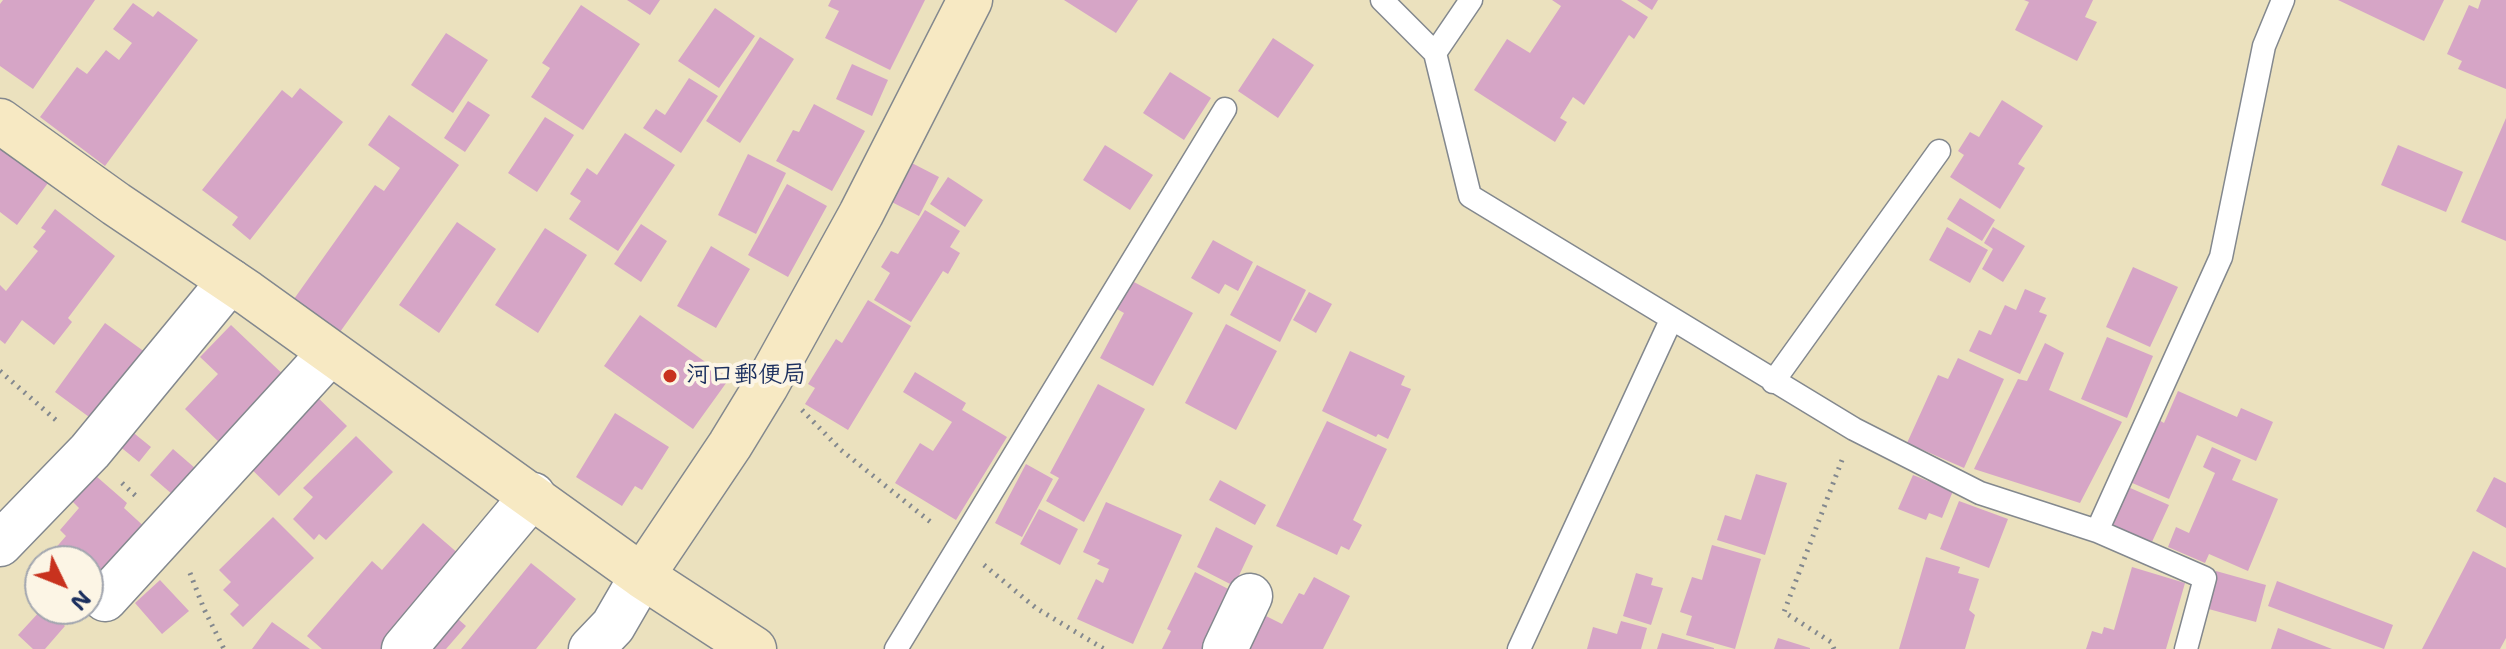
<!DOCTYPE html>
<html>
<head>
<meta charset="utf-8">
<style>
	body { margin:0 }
	#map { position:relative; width:2506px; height:649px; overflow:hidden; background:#ebe1be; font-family:"Shantell Sans",sans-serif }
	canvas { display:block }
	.north { position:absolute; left:24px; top:545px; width:80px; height:80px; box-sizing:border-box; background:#fcf5e5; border:2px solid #a2a6af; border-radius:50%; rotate:133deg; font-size:22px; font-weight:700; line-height:32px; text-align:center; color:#1b2f5e }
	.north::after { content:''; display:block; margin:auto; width:28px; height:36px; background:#c8321e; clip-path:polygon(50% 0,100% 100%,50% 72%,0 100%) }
</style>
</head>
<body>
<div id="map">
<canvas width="2506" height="649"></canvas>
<div class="north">N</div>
</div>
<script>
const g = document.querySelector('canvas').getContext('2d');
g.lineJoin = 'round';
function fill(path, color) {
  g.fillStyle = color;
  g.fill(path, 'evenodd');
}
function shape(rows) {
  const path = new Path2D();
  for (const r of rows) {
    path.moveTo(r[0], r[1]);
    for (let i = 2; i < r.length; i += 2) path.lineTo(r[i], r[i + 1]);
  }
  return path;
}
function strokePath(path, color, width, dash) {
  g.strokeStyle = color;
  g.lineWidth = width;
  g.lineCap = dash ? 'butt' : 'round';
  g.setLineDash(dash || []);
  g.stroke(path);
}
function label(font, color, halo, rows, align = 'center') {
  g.font = font + ' "Shantell Sans","Klee One",sans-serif';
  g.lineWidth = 8;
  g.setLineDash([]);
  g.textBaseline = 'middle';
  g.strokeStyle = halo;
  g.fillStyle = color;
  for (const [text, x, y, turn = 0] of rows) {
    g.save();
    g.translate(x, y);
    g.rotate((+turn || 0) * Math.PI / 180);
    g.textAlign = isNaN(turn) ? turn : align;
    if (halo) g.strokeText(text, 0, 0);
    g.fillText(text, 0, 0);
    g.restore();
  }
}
fill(shape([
	[3,0,95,0,33,89,0,66,0,4],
	[627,0,660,0,650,15],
	[831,0,925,0,890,70,825,38,839,11,828,6],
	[1064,0,1138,0,1116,33],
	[1552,0,1621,0,1648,17,1634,39,1629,35,1584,105,1573,97,1560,118,1567,122,1555,142,1474,90,1507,39,1530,53,1561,6],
	[1637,0,1658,0,1652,10],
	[2024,0,2093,0,2085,17,2097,22,2077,61,2015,30,2029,2],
	[2338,0,2444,0,2424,41],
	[2481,0,2506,0,2506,89,2458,69,2462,61,2447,54,2469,5,2478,9],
	[133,3,153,17,158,11,198,40,105,166,40,117,77,67,87,74,106,50,119,60,132,43,113,29],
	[581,5,640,44,583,130,531,97,550,68,542,63],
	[715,8,755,36,719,88,678,61],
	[446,33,488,60,453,113,411,85],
	[760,37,794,59,740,143,706,121],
	[1273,38,1314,65,1278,118,1238,91],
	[852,64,888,80,872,116,836,99],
	[1170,72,1211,98,1184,140,1143,113],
	[689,78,718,96,681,153,643,128,656,109,665,115],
	[300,88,343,122,250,240,232,225,238,217,202,190,282,90,292,98],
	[2002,100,2043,126,2018,164,2025,168,2000,209,1950,177,1964,155,1958,151,1970,132,1979,137],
	[468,101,490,115,465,152,444,138],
	[814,104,865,131,832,191,776,161,793,130,799,132],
	[389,115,459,165,340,332,294,299,375,185,384,191,400,168,368,145],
	[545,117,574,135,537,192,508,173],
	[2506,118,2506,241,2461,222],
	[625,133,675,165,618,251,569,219,581,201,570,194,587,168,597,175],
	[1105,145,1153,175,1130,210,1083,180],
	[2398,145,2463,172,2446,212,2381,185],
	[0,149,48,183,17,225,0,212],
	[748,154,786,173,756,234,718,215],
	[904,159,939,177,919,216,884,198],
	[948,177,983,200,965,227,930,204],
	[787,184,827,206,788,277,748,255],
	[1960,198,1995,220,1982,241,1947,219],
	[55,209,115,256,68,318,72,322,54,345,22,320,5,344,0,340,0,285,6,291,38,251,33,247,46,231,41,228],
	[925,210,960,231,950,247,960,253,948,274,943,271,911,322,874,300,890,273,881,267,891,251,898,254],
	[457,222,496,249,439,333,399,305],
	[641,224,667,241,641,282,614,264],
	[1947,227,1988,250,1970,283,1929,260],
	[1993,227,2025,246,2003,282,1982,269,1993,249,1984,243],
	[545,228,587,255,538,333,495,305],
	[1213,240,1253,262,1238,291,1225,284,1219,294,1191,278],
	[711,246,750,269,716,328,677,306],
	[1257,265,1306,290,1280,342,1230,315],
	[2133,267,2178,287,2150,347,2106,327],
	[1132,281,1193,313,1153,386,1100,358,1124,313,1117,309],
	[2025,289,2046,298,2039,312,2047,315,2020,374,1969,351,1979,330,1991,335,2005,305,2016,310],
	[1309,292,1332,304,1316,333,1293,320],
	[868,300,911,326,848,430,805,404,815,388,808,384,836,339,842,343],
	[640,315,729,379,693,429,604,366],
	[105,323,149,355,100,425,55,392],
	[1226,324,1277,351,1236,430,1185,403],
	[231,325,289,380,224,447,185,409,218,374,200,357],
	[2107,337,2153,356,2127,418,2081,399],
	[2045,343,2064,353,2049,390,2122,422,2080,503,1974,469,2018,379,2027,381],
	[1350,351,1405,376,1401,385,1411,389,1388,439,1378,434,1376,437,1322,411],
	[1958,358,2004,379,1964,468,1907,443,1938,375,1948,379],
	[915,372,966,403,962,410,1007,437,956,520,895,483,920,443,933,451,952,422,903,392],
	[1098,384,1145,409,1084,522,1046,501,1059,478,1050,473],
	[309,389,347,426,279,496,241,459],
	[2178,391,2237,417,2241,408,2273,422,2256,461,2197,435,2169,499,2130,482,2157,419,2164,423],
	[615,413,669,447,642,490,635,486,622,506,576,477],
	[1327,421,1387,449,1353,520,1362,525,1349,550,1341,546,1337,555,1276,526],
	[130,430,151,447,139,462,118,445],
	[356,436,393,472,326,540,319,534,314,540,293,519,313,497,303,488],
	[2212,447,2241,460,2232,480,2278,499,2248,571,2209,554,2205,563,2168,547,2176,527,2189,533,2215,473,2203,467],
	[173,449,203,475,180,501,150,475],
	[1026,464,1053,479,1022,537,995,523],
	[1756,474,1787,483,1765,555,1717,540,1725,515,1741,520],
	[1913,475,1953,491,1942,518,1929,513,1926,520,1898,509],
	[96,476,127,503,124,508,149,531,88,599,88,561,50,561,47,558,66,536,60,530,79,508,72,501],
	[2494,477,2506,483,2506,528,2476,511],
	[1220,480,1266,505,1255,525,1209,500],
	[2128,487,2169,505,2151,544,2110,526],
	[1959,501,2008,519,1989,568,1940,549],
	[1106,502,1182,535,1133,644,1077,619,1096,579,1103,583,1109,569,1097,564,1100,560,1083,552],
	[1039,509,1078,529,1060,565,1020,544],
	[273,517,314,558,243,627,230,614,239,605,223,590,231,582,219,570],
	[423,523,467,561,391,649,322,649,307,636,372,561,382,570],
	[1216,527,1253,546,1234,586,1197,567],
	[1712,545,1761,559,1735,649,1686,635,1692,616,1680,612,1692,577,1702,580],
	[2473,551,2506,568,2506,638,2500,649,2422,649],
	[1926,557,1960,567,1958,573,1979,579,1969,610,1975,615,1965,649,1899,649],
	[531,563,576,599,536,649,461,649],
	[2132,567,2185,583,2166,649,2086,649,2092,631,2102,634,2104,627,2114,630],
	[2216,571,2266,585,2256,622,2205,608],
	[1195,572,1242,596,1214,649,1162,649,1171,631,1167,629],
	[1636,573,1653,578,1651,585,1663,588,1651,625,1623,616],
	[1314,577,1350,596,1323,649,1242,649,1260,613,1282,624,1299,593,1304,595],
	[160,580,189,611,162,634,135,603],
	[2277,581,2393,625,2384,649,2268,606],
	[42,609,45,609,65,626,45,649,33,649,18,635],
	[450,612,466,626,446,649,419,649],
	[1621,621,1647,628,1641,649,1587,649,1593,627,1617,634],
	[272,622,310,649,252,649],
	[2278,628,2332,649,2271,649],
	[1662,633,1714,648,1714,649,1657,649],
	[1778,638,1810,648,1810,649,1774,649]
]), '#d6a5c6');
const lane = shape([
	[1382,0,1435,53,1470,196,1854,429,1980,493,2097,531,2205,578,2186,649],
	[1435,53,1471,0],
	[1773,382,1939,151],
	[2097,531,2221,257,2264,46,2283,0],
	[896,649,1225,109],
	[1519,649,1671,320]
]);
const street = shape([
	[0,544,90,451,230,281],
	[105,599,330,353],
	[404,649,533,495],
	[591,649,613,626,642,576],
	[1225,649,1250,596]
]);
const secondary = shape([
	[0,121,116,204,248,293,642,576,754,649],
	[642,576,730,445,766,386,861,214,970,0]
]);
strokePath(lane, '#83888e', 25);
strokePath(street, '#83888e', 47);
strokePath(secondary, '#83888e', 47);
strokePath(shape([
	[0,371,57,421],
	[802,410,841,450,933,524],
	[122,483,138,498],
	[984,565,1036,608,1104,649],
	[190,573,204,609,224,649],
	[1834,649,1831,642,1784,612,1842,460]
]), '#83888e', 5, [2, 6]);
strokePath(lane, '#fff', 22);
strokePath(street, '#fff', 44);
strokePath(secondary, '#f7e9c3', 44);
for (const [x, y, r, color] of [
	[670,376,8,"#c8321e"]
]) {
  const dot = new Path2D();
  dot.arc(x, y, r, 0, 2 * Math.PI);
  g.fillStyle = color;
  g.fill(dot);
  strokePath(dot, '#fcf5e5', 3);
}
label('bold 24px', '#1b2f5e', '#fcf5e5', [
	["河口郵便局",686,376]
], 'left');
</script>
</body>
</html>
